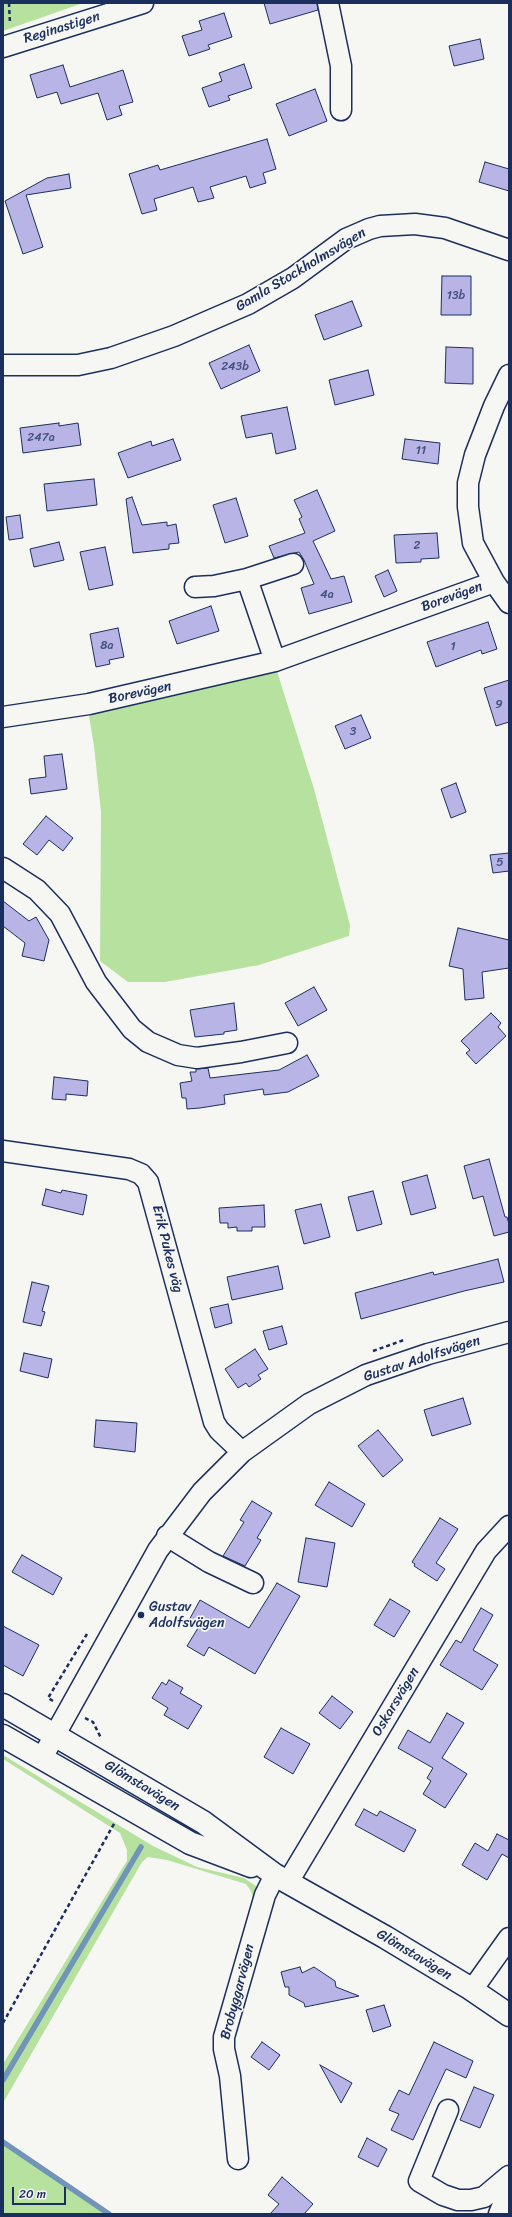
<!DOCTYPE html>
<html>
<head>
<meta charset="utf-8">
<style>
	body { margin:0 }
	#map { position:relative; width:512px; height:2217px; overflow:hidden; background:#f6f6f2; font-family:Sriracha,sans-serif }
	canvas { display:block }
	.frame { position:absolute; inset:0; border:4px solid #1b2f5e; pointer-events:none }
	.scale { position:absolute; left:12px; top:2187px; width:54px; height:18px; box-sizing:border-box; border:2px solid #1b2f5e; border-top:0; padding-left:5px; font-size:12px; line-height:14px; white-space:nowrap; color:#1b2f5e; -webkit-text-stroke:3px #f6f6f2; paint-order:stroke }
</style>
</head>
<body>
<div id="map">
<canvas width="512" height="2217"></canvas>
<div class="frame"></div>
<div class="scale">20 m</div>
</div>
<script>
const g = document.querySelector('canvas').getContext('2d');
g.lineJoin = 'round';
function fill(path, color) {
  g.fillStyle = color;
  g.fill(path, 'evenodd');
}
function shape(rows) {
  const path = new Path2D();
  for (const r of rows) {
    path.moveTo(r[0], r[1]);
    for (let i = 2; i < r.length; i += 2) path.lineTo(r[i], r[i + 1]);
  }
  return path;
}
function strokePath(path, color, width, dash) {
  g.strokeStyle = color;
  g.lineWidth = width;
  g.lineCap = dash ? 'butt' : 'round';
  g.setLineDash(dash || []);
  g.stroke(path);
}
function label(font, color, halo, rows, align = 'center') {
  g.font = font + ' Sriracha,sans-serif';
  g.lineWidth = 3.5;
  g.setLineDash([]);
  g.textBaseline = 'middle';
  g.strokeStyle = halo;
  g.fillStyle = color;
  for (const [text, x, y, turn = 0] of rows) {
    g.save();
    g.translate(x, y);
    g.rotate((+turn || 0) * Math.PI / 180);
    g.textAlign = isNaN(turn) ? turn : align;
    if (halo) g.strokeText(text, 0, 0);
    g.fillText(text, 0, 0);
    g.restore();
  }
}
fill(shape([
	[3,3,83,3,3,31],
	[275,665,314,789,350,925,349,936,259,965,165,982,128,982,100,961,101,812,94,746,88,710],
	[3,1755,153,1846,197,1867,244,1878,259,1888,253,1899,251,1891,246,1884,167,1860,148,1857,142,1862,3,2103,3,2064,123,1867,127,1861,127,1850,120,1833,3,1759],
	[3,2142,109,2214,3,2214]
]), '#b7e19e');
strokePath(shape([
	[3,2080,141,1847],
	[3,2142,109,2214]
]), '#7194b9', 5.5);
const building = shape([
	[264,3,317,3,318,10,270,24,264,3],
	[224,13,232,37,208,45,210,49,189,56,182,36,202,30,199,21,224,13],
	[480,39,484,59,454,66,449,46,480,39],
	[244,64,252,88,228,96,230,100,209,107,202,88,222,81,219,73,244,64],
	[63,65,70,87,123,70,133,102,119,106,122,115,107,120,98,93,61,104,57,92,37,98,30,75,63,65],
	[315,89,327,121,289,136,276,104,315,89],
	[267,139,276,169,263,173,266,183,250,188,246,176,210,187,214,198,198,202,193,187,154,199,157,210,142,214,129,174,158,165,160,170,267,139],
	[485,162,509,169,509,191,479,182,485,162],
	[69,174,71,188,26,195,43,247,23,254,5,201,47,178,69,174],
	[442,276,471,276,471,315,441,315,442,276],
	[352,301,362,326,324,340,315,315,352,301],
	[249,345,260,371,221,389,209,363,249,345],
	[446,347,473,348,473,384,445,383,446,347],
	[368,370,374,395,335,405,329,380,368,370],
	[287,407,296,449,276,454,272,433,246,438,241,416,287,407],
	[59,423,59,426,78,423,81,445,23,453,20,428,59,423],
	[173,439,181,460,128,478,118,453,151,441,152,446,173,439],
	[405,439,440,443,438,464,402,459,405,439],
	[94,479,97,505,47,511,44,484,94,479],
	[317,490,335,531,313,541,331,579,344,576,352,602,309,614,301,588,314,584,304,560,299,552,274,558,269,546,305,533,299,519,302,517,294,500,317,490],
	[132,497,142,525,167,522,167,526,176,524,179,543,169,544,169,549,133,553,126,499,132,497],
	[236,498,248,536,225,543,213,505,236,498],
	[20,515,23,538,9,540,6,517,20,515],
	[437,533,439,558,421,559,421,562,396,563,394,535,437,533],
	[59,542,64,560,34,567,30,549,59,542],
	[105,547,113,585,89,590,80,552,105,547],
	[388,570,397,591,384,597,375,576,388,570],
	[211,606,219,631,177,644,169,621,211,606],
	[488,622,497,649,482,654,481,650,436,667,427,642,488,622],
	[118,628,124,657,109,660,110,664,96,667,90,634,118,628],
	[509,680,509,722,496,726,484,688,509,680],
	[361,715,371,738,345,749,335,726,361,715],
	[62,754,67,789,31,794,29,779,46,777,44,756,62,754],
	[456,783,466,812,451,818,441,789,456,783],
	[46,816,73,838,63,851,49,840,37,855,23,844,46,816],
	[509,853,509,871,493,873,490,855,509,853],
	[3,901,29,921,36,917,49,940,44,961,22,956,25,943,3,926,3,901],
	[458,928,509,940,509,968,482,972,484,998,465,1000,463,969,449,966,458,928],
	[314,987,327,1010,298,1026,285,1003,314,987],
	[234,1003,237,1030,224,1032,224,1034,195,1037,190,1010,234,1003],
	[491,1013,501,1023,498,1027,506,1036,476,1064,466,1053,470,1050,461,1041,491,1013],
	[307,1055,319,1076,288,1092,264,1095,263,1089,224,1095,225,1104,200,1108,187,1109,186,1098,182,1098,180,1083,192,1081,190,1072,196,1072,196,1069,208,1068,210,1078,279,1070,307,1055],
	[54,1077,88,1081,87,1096,66,1094,66,1100,52,1099,54,1077],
	[489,1159,505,1217,507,1217,509,1224,509,1232,494,1236,483,1196,473,1199,464,1166,489,1159],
	[427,1175,436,1208,411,1215,402,1182,427,1175],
	[46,1189,61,1193,62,1190,87,1195,83,1215,42,1205,46,1189],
	[373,1191,382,1224,357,1231,348,1197,373,1191],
	[321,1204,330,1237,304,1244,295,1210,321,1204],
	[264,1205,265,1227,252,1227,252,1231,237,1231,237,1227,228,1228,228,1223,220,1223,219,1208,264,1205],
	[498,1259,504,1282,464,1291,361,1319,355,1293,433,1272,434,1275,498,1259],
	[278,1266,283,1289,232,1300,227,1277,278,1266],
	[32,1282,49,1286,42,1311,45,1312,41,1326,23,1322,32,1282],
	[228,1304,232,1323,215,1328,210,1308,228,1304],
	[282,1326,287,1344,269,1350,263,1331,282,1326],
	[255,1349,268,1369,258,1375,261,1379,249,1387,246,1383,238,1388,225,1369,255,1349],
	[24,1353,52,1359,48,1378,20,1371,24,1353],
	[463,1398,471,1424,432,1436,424,1410,463,1398],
	[96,1420,137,1423,135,1452,94,1447,96,1420],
	[378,1430,403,1460,383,1477,358,1446,378,1430],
	[329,1482,365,1504,352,1527,315,1505,329,1482],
	[252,1501,272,1513,257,1538,261,1540,245,1566,223,1556,244,1522,240,1520,252,1501],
	[440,1518,458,1529,436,1563,445,1569,437,1581,414,1566,415,1564,412,1562,440,1518],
	[306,1538,335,1543,327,1587,298,1582,306,1538],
	[22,1555,62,1578,53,1595,12,1572,22,1555],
	[277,1583,300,1596,255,1674,209,1647,204,1656,187,1646,198,1628,188,1622,200,1600,249,1628,277,1583],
	[390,1599,410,1611,394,1637,374,1625,390,1599],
	[481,1608,493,1615,473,1650,498,1665,482,1690,440,1665,456,1640,461,1643,481,1608],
	[3,1626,39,1645,23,1676,3,1665,3,1626],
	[169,1680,183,1688,180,1693,202,1706,188,1729,164,1715,168,1708,152,1698,162,1682,166,1685,169,1680],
	[332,1696,353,1712,340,1729,319,1713,332,1696],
	[447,1713,464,1723,442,1758,467,1774,445,1808,423,1794,431,1781,427,1778,433,1768,398,1748,408,1730,430,1743,447,1713],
	[281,1728,310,1744,293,1774,264,1757,281,1728],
	[364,1809,377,1816,380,1811,416,1830,404,1852,355,1825,364,1809],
	[497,1834,509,1840,509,1858,502,1854,487,1880,462,1865,475,1843,488,1851,497,1834],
	[300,1967,302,1973,314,1967,335,1981,336,1987,359,1996,305,2007,304,2003,289,1995,289,1987,285,1987,281,1972,300,1967],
	[384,2005,391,2026,373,2032,366,2010,384,2005],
	[262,2042,280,2055,269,2070,251,2057,262,2042],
	[434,2042,473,2061,466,2078,446,2069,413,2140,391,2130,399,2114,389,2110,399,2090,409,2095,434,2042],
	[320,2065,352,2083,341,2103,320,2065],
	[474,2087,494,2095,480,2128,460,2120,474,2087],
	[367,2138,387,2149,378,2167,358,2157,367,2138],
	[282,2177,313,2204,304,2214,270,2214,279,2204,268,2195,282,2177]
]);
fill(building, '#b8b4e6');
strokePath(building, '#1b2f5e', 1);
const minor = shape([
	[328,3,341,66,341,110],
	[3,47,143,3],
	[3,365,78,365,111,358,174,336,248,304,293,278,346,239,369,229,380,226,415,224,445,228,509,250],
	[509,375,494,406,475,455,468,483,468,507,473,543,494,582,509,603],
	[247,579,275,661],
	[195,587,214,586,247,579,293,564],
	[3,717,89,704,275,661,494,582],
	[3,868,37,890,60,914,96,982,132,1029,148,1042,178,1055,197,1058,241,1052,287,1043],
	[3,1151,129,1169,141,1174,148,1182,214,1422,219,1430,242,1452],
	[167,1536,209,1562,253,1583],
	[42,1758,158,1550,202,1492,242,1452,309,1404,366,1375,428,1354,509,1332],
	[288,1882,486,1551,509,1526],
	[472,1990,509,1938],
	[448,2110,419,2181,443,2195,458,2200,471,2200,484,2197,509,2176],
	[238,2159,230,2076,224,2049,224,2037,265,1895,275,1875],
	[499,2214,509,2190]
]);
const major = shape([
	[3,1705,203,1822,275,1875,385,1937,468,1987,509,2015],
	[3,1736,190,1843,251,1866]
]);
strokePath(minor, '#1b2f5e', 23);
strokePath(major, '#1b2f5e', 25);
strokePath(shape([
	[9,3,10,24],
	[373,1351,404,1340],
	[53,1701,48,1698,87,1634],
	[85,1718,93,1722,101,1738],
	[3,2023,115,1822]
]), '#1b2f5e', 2.5, [4, 3]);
strokePath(minor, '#f6f6f2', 20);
strokePath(major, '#f6f6f2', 22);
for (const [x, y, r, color] of [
	[141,1615,4,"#1b2f5e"]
]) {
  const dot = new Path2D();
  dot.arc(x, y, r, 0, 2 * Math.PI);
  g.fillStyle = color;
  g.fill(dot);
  strokePath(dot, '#f6f6f2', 1.5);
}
label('12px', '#425080', null, [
	["13b",456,296],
	["243b",235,367],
	["247a",41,438],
	["11",421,451],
	["2",417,546],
	["4a",327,595],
	["8a",107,646],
	["1",453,647],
	["9",499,705],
	["3",353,732],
	["5",500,863]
]);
label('14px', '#1b2f5e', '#f6f6f2', [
	["Reginastigen",62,28,-17],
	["Gamla Stockholmsvägen",301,270,-31],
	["Borevägen",452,597,-20],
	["Borevägen",140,693,-12],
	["Erik Pukes väg",167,1249,76],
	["Gustav Adolfsvägen",422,1359,-18],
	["Oskarsvägen",396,1702,-59],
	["Glömstavägen",142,1786,31],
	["Glömstavägen",414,1955,31],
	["Brobyggarvägen",238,1992,-75]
]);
label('14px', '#1b2f5e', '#f6f6f2', [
	["Gustav",149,1607],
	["Adolfsvägen",149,1623]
], 'left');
</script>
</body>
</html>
